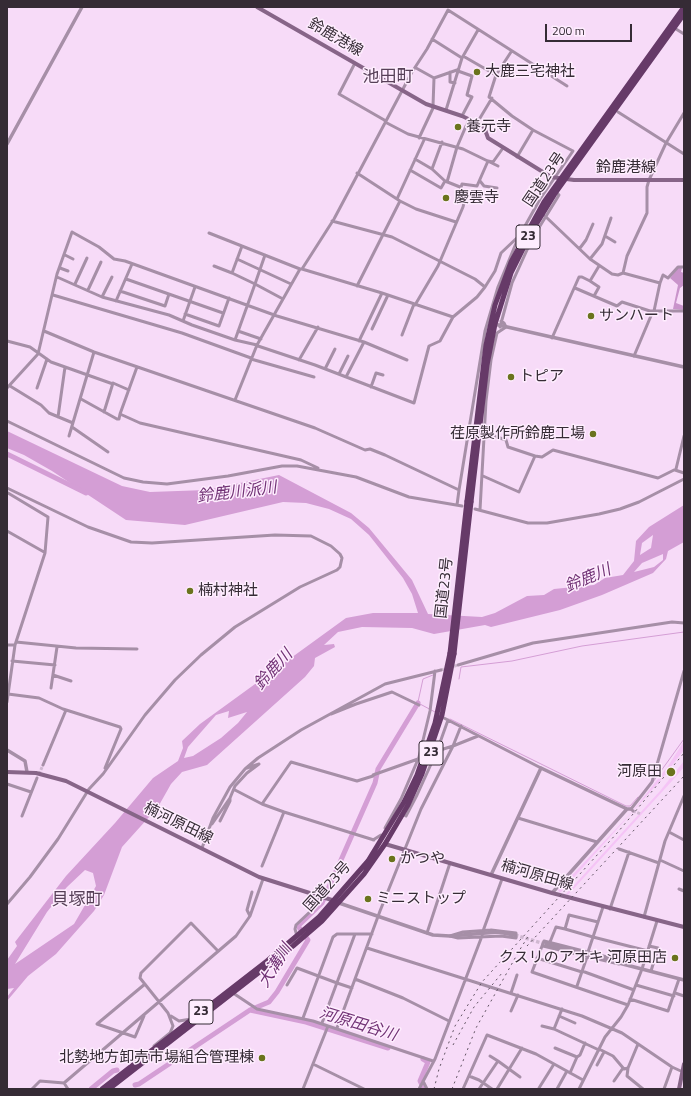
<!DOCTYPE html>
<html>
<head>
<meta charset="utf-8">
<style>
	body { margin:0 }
	#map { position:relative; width:691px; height:1096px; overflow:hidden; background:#f7dbf8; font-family:"Titillium Web",sans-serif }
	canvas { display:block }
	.frame { position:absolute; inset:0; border:8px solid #352b35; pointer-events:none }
	.scale { position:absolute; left:545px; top:24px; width:87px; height:18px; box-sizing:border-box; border:2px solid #352b35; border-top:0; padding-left:5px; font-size:12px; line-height:14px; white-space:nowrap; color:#352b35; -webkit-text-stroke:3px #feedfe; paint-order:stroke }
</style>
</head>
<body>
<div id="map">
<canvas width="691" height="1096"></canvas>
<div class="frame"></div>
<div class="scale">200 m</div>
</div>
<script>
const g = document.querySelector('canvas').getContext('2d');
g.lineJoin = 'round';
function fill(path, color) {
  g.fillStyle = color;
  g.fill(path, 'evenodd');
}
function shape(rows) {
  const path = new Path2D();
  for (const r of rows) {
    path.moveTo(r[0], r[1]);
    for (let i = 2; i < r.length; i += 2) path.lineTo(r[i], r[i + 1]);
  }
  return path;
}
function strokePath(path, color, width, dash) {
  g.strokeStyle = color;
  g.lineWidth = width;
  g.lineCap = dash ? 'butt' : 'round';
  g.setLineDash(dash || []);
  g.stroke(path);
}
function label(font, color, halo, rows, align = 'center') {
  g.font = font + ' "Titillium Web","Noto Sans JP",sans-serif';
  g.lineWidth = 3;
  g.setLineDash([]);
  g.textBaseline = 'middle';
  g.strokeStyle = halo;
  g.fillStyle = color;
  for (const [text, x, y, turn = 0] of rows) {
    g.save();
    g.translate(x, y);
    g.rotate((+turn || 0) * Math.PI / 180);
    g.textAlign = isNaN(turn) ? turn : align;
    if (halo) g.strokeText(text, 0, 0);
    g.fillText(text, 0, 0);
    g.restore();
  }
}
fill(shape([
	[684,741,684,750,659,782,560,893,558,890,632,812,668,766],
	[684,761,684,767,672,781,568,895,566,894,660,791]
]), '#f5c4f6');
fill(shape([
	[678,268,682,268,681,272,684,273,684,285,680,288,676,303,684,306,684,310,673,309,678,285,670,278]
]), '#c994cb');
fill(shape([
	[7,431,122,486,150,492,206,490,279,475,351,513,369,528,412,580,428,614,482,617,495,613,527,596,544,595,554,589,594,585,605,578,623,575,634,561,636,541,649,527,684,505,684,542,668,551,666,559,653,573,602,595,560,610,491,627,485,625,434,634,412,628,362,627,338,632,324,645,334,644,335,647,315,658,314,666,305,677,207,765,182,772,171,784,158,807,122,847,104,895,94,911,56,954,28,976,7,1001,7,997,14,988,7,989,7,960,17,946,15,942,66,876,115,823,153,778,178,761,183,748,182,741,200,724,346,618,373,613,418,613,412,594,403,578,369,535,351,519,329,509,306,503,283,502,185,525,126,520,52,471,24,455,7,448],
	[653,535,651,548,640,555,642,543],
	[663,554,663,560,654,567,634,572,642,563],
	[229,711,228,718,247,712,238,723,221,738,193,756,184,758,188,747,216,715],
	[85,870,93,873,96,886,74,924,15,964,47,912,67,887]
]), '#d49ed5');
strokePath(shape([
	[459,679,461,667,512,661,582,646,684,632],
	[418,702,423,679,433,675],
	[420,704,435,712],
	[450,719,626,806,630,806,638,797],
	[653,782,684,739]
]), '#d49ed5', 1);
strokePath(shape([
	[7,454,86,493],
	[250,1010,306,1022,388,1048],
	[423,1059,428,1062,420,1081,424,1089],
	[135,1085,139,1084,250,1010,269,1002,277,992,308,940,298,926,322,903,375,783,378,769,418,703],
	[91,1089,113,1071,117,1070]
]), '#d49ed5', 5);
strokePath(shape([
	[441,670,458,665],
	[39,774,43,765],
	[633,811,641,814]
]), '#d0b8d1', 3, [3, 1.5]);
strokePath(shape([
	[515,935,545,944]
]), '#d0b8d1', 3.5, [3.5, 2]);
strokePath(shape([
	[676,29,684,34],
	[432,39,462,58],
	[511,52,496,75,489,97,512,116,533,130],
	[463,56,496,75],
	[355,63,339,94,386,121],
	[416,68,434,78],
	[458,71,472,76,467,95,472,97,462,116],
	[450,72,450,82,455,83],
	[434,78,457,70],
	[433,106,434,78],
	[446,110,462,58,478,30],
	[618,112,684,154],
	[385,122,408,134,463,149,498,166],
	[477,123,492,98],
	[419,138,434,106],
	[457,147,469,119],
	[415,159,432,169,445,181,460,187],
	[432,169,442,142],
	[410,170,441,188,445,181],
	[357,173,400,201,416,209,456,222],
	[480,181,484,186,497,188],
	[447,182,457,147],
	[397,199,424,140],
	[545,216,590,259,612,274,618,275,623,273,660,283,663,275,668,278,678,267,684,267],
	[332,221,392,237,475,279,485,287],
	[209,233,300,269,302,269,382,293,453,317],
	[605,236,615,242],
	[580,248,586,240,593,224],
	[65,255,73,259],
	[265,255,255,284,283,299],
	[237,259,291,284],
	[590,259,602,244,611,218],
	[214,266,232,273],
	[60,268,68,271],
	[302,269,334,219,412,72,427,49,448,10,567,86],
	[623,273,627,256,647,213,647,187,649,180,666,143,684,113],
	[57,277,102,297,169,315,192,325,235,340,255,284,232,273,242,246],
	[126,279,223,313],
	[590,281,599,287,594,296],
	[75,284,87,258],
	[357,286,400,201],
	[575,288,617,306,622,302,650,311,684,311],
	[88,290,101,262],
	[120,291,165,306,169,294],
	[53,295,182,333,251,358],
	[102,297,112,277],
	[116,301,132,264],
	[415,305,438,266,463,207,464,203,459,194,462,184,477,186,488,161,493,162,503,148],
	[654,311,660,283],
	[185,314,219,326,229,298],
	[183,321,195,287],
	[500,327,512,283,532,239,556,200,559,195,556,192],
	[372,329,388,295],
	[44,331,94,352,315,428,365,450,370,449,385,455,459,490,457,505],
	[238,331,261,339],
	[402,335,414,304],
	[552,338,579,277,582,277,590,281,599,266],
	[235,340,257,345],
	[7,341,30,347,51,362,113,384],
	[359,341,382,293],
	[364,342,407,360],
	[258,346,315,365,414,403,429,346,440,341,453,317,477,297,485,287,495,271,501,253,520,235,540,199,573,151,533,130,517,157],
	[634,356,653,311],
	[251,359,314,377],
	[299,360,318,327],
	[325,369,335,349],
	[339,374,348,356],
	[10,386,41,405,49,413,73,423],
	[371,387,376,373,383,375],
	[7,388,38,354,57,274,72,232,99,247,114,259,125,261,277,316,364,342,346,377],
	[37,388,47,359],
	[81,399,117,419,119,419,120,414,140,423,301,460,318,468],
	[235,400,257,345,300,269],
	[104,412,113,383,129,390],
	[120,414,137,367],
	[58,417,65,367],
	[7,421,124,478,143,482,167,484,228,476,282,466,297,466,356,477,409,497,462,506],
	[72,427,108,452],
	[485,433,506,440,508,447,535,456],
	[69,436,94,352],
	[675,470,684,473],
	[483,476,519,492,535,456,542,457,553,450,658,478,676,469,684,436],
	[7,488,88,527,131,542,152,543,275,535,311,536,331,546,340,554,342,558,340,567,337,570,300,587,235,627,201,655,175,680,145,715,103,774,89,789,58,839,30,877,7,904],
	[459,490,485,331,498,287,519,236],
	[475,509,528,523,547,523,599,514,620,509,639,502,684,479],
	[480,510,486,401,491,360,497,333,506,327,504,323,501,321],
	[7,531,44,552],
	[16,642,76,648,137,649],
	[7,645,15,645],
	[12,661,55,665],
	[458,665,533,643,672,622,684,623],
	[53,675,71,681],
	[51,688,57,647],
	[8,694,39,698,63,709,120,727,121,729,105,768],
	[7,702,15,645,45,553,48,517,8,493],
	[331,714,356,704,392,692,419,705],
	[444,718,541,768],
	[437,751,453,746,461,726],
	[43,765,66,710],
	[247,768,259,764],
	[373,775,418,759],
	[7,784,31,792],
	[235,790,262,804,284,812,374,840],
	[262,804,291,762,357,781,373,776],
	[633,811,631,809,652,782,684,671],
	[402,814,406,816,417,795,437,751,448,720],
	[22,816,37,778],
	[518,818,597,842],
	[220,821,230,801,230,798],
	[212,824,230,798,235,786,247,773,259,764],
	[385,828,401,799,419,757,430,711,435,671],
	[669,832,684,840],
	[373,840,381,835],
	[202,848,213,818,230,787,245,769,258,758,301,730,385,684,441,670],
	[619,849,659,863],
	[660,860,684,871],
	[262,866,284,812],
	[679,889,684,891],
	[610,909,629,852],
	[250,916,247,910,252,892],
	[644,917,665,841,684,796],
	[565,929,593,937],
	[491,930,516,933,516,938,501,936,458,938,450,936,463,932,491,930],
	[483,931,502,879],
	[427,933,450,863],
	[297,936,295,929,296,925,314,908,320,897],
	[593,937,648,951],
	[550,942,556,927,565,929,569,915,598,922],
	[543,946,619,964],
	[649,946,658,948,651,971],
	[367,948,582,1016,622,1033,672,1067,683,1072],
	[588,952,603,907],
	[537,958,582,972],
	[620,962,611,958,544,941,532,972,628,1005,642,969,657,921],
	[582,971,634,990],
	[355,979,403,998,449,1021],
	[337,983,352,988],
	[287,985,297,968,337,983],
	[636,985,674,996],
	[577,986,587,957],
	[233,993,257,1009,313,1021,433,1061],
	[511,993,517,975],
	[675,993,684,996],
	[630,999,668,1011,679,979],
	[511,1011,518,995],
	[171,1016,179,1021,191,1019],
	[559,1016,575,1023],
	[303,1018,333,937,337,934,372,934],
	[322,1023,355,934],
	[97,1024,135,1037,144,1016],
	[97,1024,145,984],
	[542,1026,554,1029,599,1050],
	[337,1028,380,911,421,809,453,746,478,736],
	[554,1029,562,1009],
	[154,1046,170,1033,173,1026,168,1013,140,978,141,973,191,923,218,951],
	[555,1048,577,1057,580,1055,585,1043],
	[599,1049,613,1056,624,1069,628,1068,638,1044],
	[498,1061,520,1077],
	[313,1064,364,1089],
	[597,1065,604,1052],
	[628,1068,627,1076,643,1089],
	[570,1073,577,1057],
	[469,1076,479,1080,492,1089],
	[423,1081,427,1089],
	[614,1081,623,1068],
	[64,1083,236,936,250,916,263,879],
	[539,1088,554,1064],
	[32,1089,40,1081,64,1083,68,1089],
	[303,1089,328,1026],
	[419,1089,435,1059,482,936],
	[463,1089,487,1035,536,1054,583,1080],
	[479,1089,498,1061,490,1056],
	[497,1089,522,1048],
	[557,1089,567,1071],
	[579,1089,605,1037,621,1017,628,1005],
	[664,1089,672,1067]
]), '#a68fa7', 3);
strokePath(shape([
	[7,144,82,7],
	[494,324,684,367],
	[7,750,25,761,27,772],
	[491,875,541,768,627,809],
	[552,893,627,809,631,809],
	[339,903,433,935,450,936,498,932,514,935],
	[546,944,684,980]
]), '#a68fa7', 3.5);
strokePath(shape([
	[257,7,426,104,462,116,477,123,484,127,488,138,551,177,574,180,684,180],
	[7,772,36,773,66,781,259,877,335,901],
	[385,844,552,893,684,927],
	[679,1089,684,1064]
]), '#876588', 4);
strokePath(shape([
	[467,501,486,345,495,305,511,262,544,202,684,7],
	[471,502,487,365,495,324,511,273,532,231,556,192,684,14],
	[102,1089,267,961,319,917,368,861,404,802,417,775,435,723,450,653],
	[109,1089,293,946,322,921,364,874,385,844,408,805,422,774,442,715,454,654]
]), '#663a68', 5);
strokePath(shape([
	[527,946,684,776],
	[453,1045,474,1007,502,973],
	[434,1089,439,1069,455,1026,482,982,618,832,684,753],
	[452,1089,476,1028,519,951,529,935]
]), '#615362', 1, [2, 4]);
strokePath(shape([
	[450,653,467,501],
	[454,654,471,502]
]), '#663a68', 5);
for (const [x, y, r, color] of [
	[477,72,4,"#6a731d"],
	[458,127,4,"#6a731d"],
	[446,198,4,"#6a731d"],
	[591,316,4,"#6a731d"],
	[511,377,4,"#6a731d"],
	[593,434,4,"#6a731d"],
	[190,591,4,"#6a731d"],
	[671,772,5,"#6a731d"],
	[392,859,4,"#6a731d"],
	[368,899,4,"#6a731d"],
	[675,958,4,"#6a731d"],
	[262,1058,4,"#6a731d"]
]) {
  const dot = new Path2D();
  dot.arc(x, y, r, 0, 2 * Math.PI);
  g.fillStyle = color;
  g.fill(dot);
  strokePath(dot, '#feedfe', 1.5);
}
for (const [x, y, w] of [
	[528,237,24],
	[431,753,24],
	[201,1012,24]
]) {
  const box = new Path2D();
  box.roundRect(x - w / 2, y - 12, w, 24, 3);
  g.fillStyle = '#feedfe';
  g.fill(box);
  strokePath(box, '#352b35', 1);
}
label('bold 14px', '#352b35', null, [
	["23",528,237],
	["23",431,753],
	["23",201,1012]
]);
label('15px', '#352b35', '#feedfe', [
	["鈴鹿港線",335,38,30],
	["鈴鹿港線",626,168],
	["国道23号",545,180,-56],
	["国道23号",445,588,-84],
	["楠河原田線",178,824,26],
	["楠河原田線",537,876,16],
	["国道23号",328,887,-48]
]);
label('15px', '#352b35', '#feedfe', [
	["大鹿三宅神社",485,72],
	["養元寺",466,127],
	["慶雲寺",454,198],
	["サンハート",599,316],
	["トピア",519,377],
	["荏原製作所鈴鹿工場",585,434,"right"],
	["楠村神社",198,591],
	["河原田",662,772,"right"],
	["かつや",400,859],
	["ミニストップ",376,899],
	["クスリのアオキ 河原田店",667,958,"right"],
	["北勢地方卸売市場組合管理棟",254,1058,"right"]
], 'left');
label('italic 16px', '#713275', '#feedfe', [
	["鈴鹿川派川",237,493,-7],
	["鈴鹿川",588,579,-23],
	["鈴鹿川",274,670,-48],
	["大溝川",276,966,-58],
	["河原田谷川",358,1025,17]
]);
label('17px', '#574058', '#feedfe', [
	["池田町",388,78],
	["貝塚町",77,901]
]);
</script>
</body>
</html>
